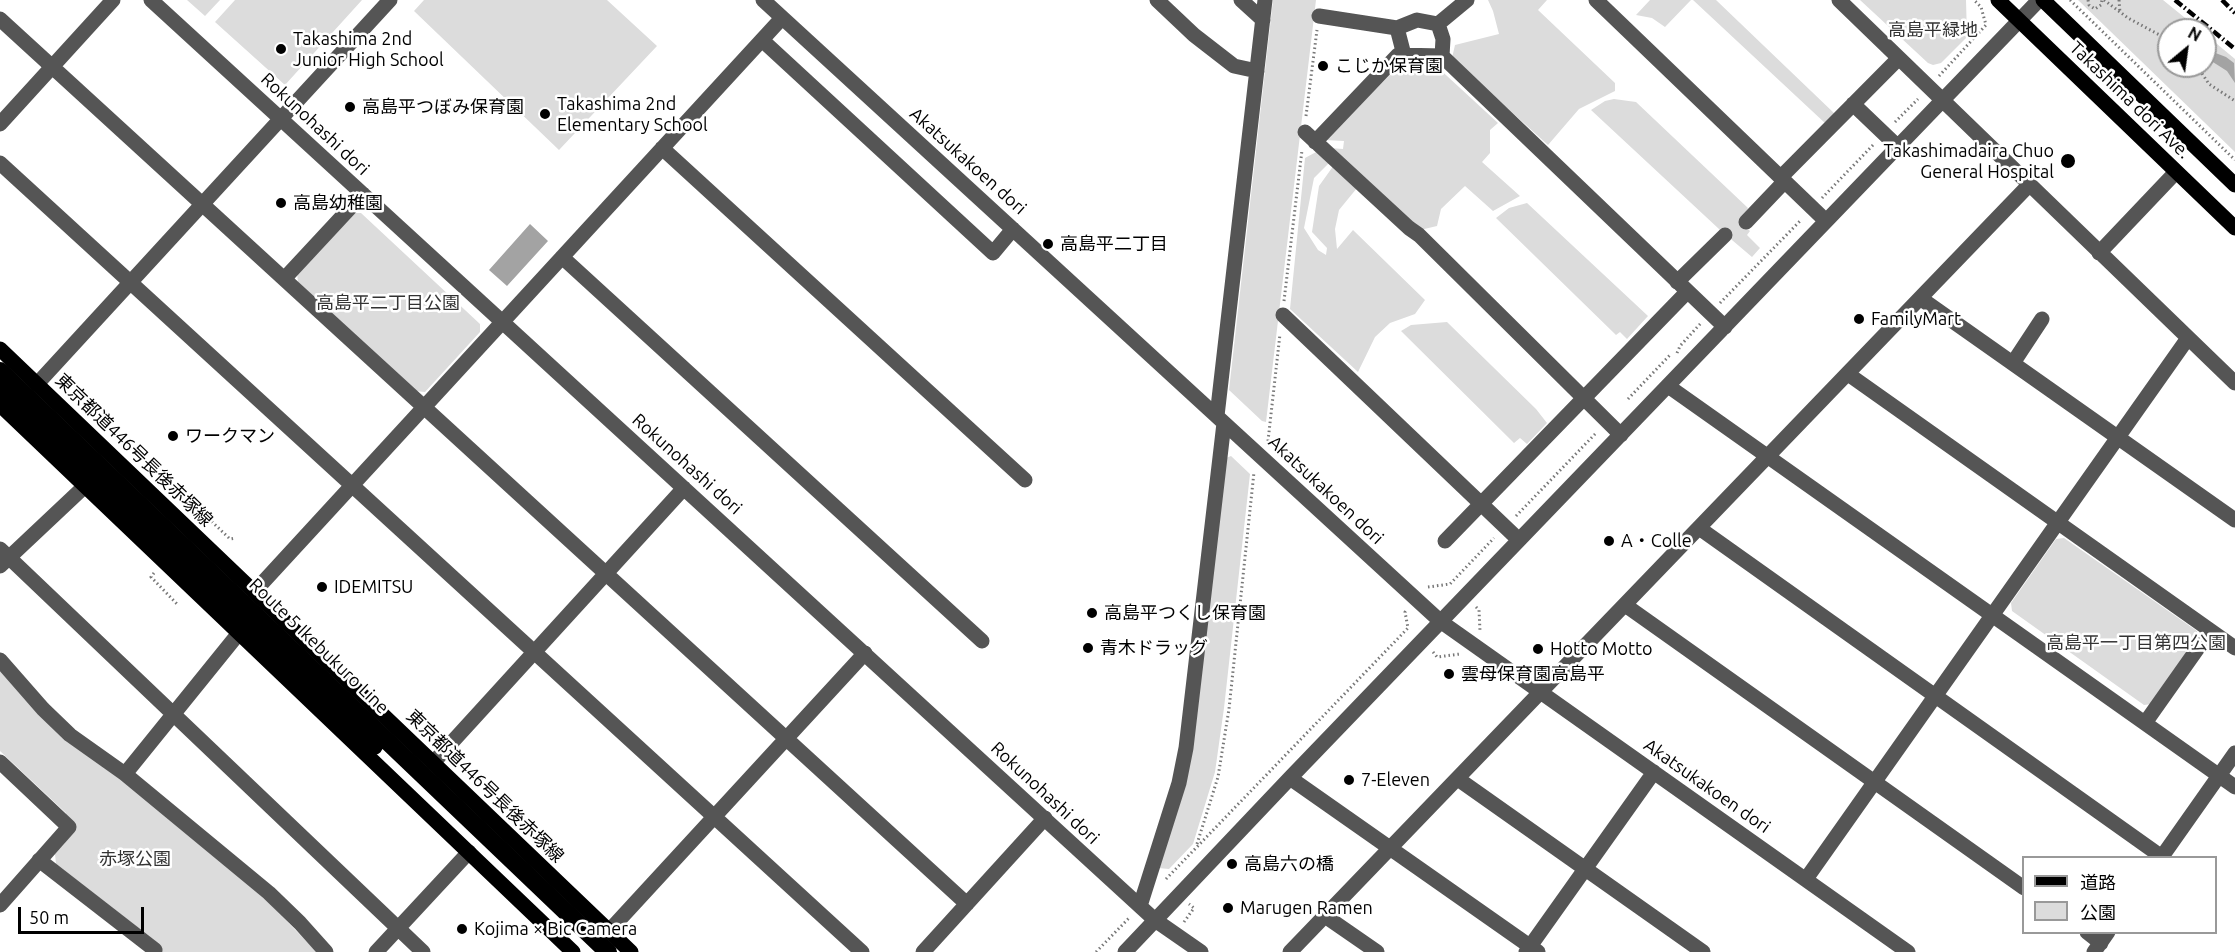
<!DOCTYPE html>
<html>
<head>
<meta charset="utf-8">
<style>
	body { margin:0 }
	#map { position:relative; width:2235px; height:952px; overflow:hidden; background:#fff; font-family:Ubuntu,"Noto Sans JP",sans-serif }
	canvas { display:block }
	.legend { position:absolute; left:2022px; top:856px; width:195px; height:78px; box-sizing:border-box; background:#fff; border:2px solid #999; margin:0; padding:8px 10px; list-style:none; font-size:18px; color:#000 }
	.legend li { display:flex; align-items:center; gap:12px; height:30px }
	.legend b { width:30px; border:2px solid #999 }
	.north { position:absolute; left:2157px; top:18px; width:60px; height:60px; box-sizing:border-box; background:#fff; border:2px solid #999; border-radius:50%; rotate:29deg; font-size:16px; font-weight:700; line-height:24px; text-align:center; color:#000 }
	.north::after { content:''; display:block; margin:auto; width:21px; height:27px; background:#000; clip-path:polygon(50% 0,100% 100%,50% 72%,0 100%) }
	.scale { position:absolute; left:18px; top:907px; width:126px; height:27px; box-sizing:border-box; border:3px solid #000; border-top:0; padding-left:8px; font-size:18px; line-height:21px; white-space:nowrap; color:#000; -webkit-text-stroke:4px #fff; paint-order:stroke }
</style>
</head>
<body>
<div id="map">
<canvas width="2235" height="952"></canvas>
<ul class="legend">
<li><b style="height:8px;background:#000"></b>道路</li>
<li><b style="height:16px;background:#dcdcdc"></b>公園</li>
</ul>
<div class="north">N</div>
<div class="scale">50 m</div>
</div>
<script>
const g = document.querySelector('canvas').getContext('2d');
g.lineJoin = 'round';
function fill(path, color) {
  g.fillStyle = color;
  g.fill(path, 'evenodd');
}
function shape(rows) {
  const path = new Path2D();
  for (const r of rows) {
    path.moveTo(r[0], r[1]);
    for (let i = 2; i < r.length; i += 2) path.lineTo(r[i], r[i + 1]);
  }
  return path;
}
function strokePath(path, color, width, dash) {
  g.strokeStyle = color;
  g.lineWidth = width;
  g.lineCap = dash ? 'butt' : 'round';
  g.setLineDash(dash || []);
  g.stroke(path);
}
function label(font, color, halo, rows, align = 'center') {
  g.font = font + ' Ubuntu,"Noto Sans JP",sans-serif';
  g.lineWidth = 5;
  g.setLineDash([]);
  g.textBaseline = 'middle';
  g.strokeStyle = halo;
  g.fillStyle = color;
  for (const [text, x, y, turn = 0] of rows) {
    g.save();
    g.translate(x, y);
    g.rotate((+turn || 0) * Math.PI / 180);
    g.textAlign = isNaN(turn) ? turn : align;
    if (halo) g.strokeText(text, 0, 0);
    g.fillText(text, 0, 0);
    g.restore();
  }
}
fill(shape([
	[187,0,220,0,205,16],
	[235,0,362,0,285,85,215,22],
	[424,0,607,0,657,46,559,150,414,11],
	[1273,0,1316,0,1266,422,1262,421,1229,390],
	[1488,0,1547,0,1538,10,1615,83,1615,91,1579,109,1548,145,1452,58,1455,45,1499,34,1493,11],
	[1650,0,1691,0,1665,27,1652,18,1636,15],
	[1693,0,1716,0,1835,114,1826,124],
	[1860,0,1966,0,1967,37,1941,63,1933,65,1928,63],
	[2078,0,2163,0,2200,30,2169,30,2169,66,2205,66,2205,34,2235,59,2235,152],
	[1405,60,1417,60,1418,69,1426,69,1424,60,1434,64,1498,123,1490,130,1490,153,1482,162,1520,196,1493,211,1465,186,1441,209,1437,226,1420,230,1330,148,1343,149,1344,141,1324,140],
	[1614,99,1636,102,1748,208,1740,223,1750,231,1747,235,1760,248,1752,257,1719,229,1591,110,1605,101],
	[1318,151,1329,163,1314,178,1304,228,1318,250,1326,255,1327,248,1312,232,1319,186,1334,165,1357,188,1339,210,1335,229,1337,249,1353,230,1425,300,1415,314,1390,323,1375,337,1358,372,1290,309,1305,158],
	[1527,203,1648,316,1627,339,1620,332,1616,335,1496,218,1509,208],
	[351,213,361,213,480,324,480,332,425,392,415,391,298,282,297,273],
	[1447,322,1536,409,1547,423,1527,444,1520,438,1514,443,1401,331,1411,325],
	[1231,456,1250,474,1224,708,1215,772,1193,844,1169,869,1158,868,1183,783,1226,458],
	[2064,538,2197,631,2199,639,2152,704,2144,705,2012,611,2011,603,2056,539],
	[0,659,23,692,264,898,317,952,160,952,162,948,154,940,56,864,55,854,65,843,66,813,0,751]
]), '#dcdcdc');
fill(shape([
	[2205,49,2226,57,2234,63,2235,83,2227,71,2205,57],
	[530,224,548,241,507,286,489,270]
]), '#a3a3a3');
strokePath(shape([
	[2070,0,2235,160],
	[2088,0,2089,5,2095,9,2101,5,2102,0],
	[2104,0,2128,18,2169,40],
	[2119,0,2120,13],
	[2197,66,2209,84,2235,101],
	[1939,76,1986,25,1981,7,1974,0],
	[1306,116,1317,30],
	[1895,122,1918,99],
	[1822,198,1874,144],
	[1284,301,1302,150],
	[1720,303,1801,220],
	[1677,353,1680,346,1701,323],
	[1628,399,1670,355],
	[1268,441,1280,334],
	[1516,516,1597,432],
	[202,522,207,517,230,539,236,538],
	[154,573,151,577,177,604],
	[1428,587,1450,584,1494,538],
	[1476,607,1479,610,1480,631],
	[1433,652,1437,657,1460,654],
	[1197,844,1218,777,1229,709,1254,472],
	[1166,879,1408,628,1405,612,1407,610],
	[1184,922,1194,908,1189,904],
	[1096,952,1130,917]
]), '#777', 3, [1.5, 3]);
strokePath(shape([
	[151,0,1155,920,1201,952],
	[763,0,1440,621,1908,952],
	[1157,0,1194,35,1234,66,1257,71],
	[1241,0,1263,20],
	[1596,0,1826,221],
	[1839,0,2235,383],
	[1319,16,1397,28,1404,55],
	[0,19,967,904],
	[1397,28,1417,20,1438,24],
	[762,40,993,253,1013,229],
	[1442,56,1443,39,1438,24,1467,0],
	[1853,104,1898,147],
	[0,124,113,0],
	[1305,132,1409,228,1419,235,1621,435],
	[1315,142,1398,55,1442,56,1725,327],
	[662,148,1025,480],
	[0,163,862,952],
	[1781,177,1899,58],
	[1746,222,1785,181],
	[2099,253,2176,172],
	[562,257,982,641],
	[284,279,363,194],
	[1677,282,1725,235],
	[1920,298,2235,520],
	[1283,315,1519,540],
	[2013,363,2042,319],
	[1848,374,2235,648],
	[37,384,390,0],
	[1668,386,2235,787],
	[1217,416,1265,0],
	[1699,528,2162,857],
	[1445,541,1687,292],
	[0,549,423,952],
	[0,566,85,486],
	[254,592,782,18],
	[1625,605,2024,888],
	[0,660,43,709,70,735,125,774,269,893,300,923,326,952],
	[2145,723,2210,631],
	[0,762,69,827,0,905],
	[433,763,684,488],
	[125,774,239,633],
	[1290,778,1538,952],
	[1458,779,1703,952],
	[2161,858,2235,753],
	[39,860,155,950,154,952],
	[1806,879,2188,338],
	[1140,906,1179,783,1186,748,1224,423],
	[1325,916,1377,952],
	[609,931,865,653],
	[2087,932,2101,943],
	[376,952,469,852],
	[923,952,1045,818],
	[1125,952,1290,778,2039,0],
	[1290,952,2029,185],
	[1526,952,1654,772],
	[2094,952,2108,932]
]), '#555', 15);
strokePath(shape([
	[1998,0,2235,228],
	[2043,0,2235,185],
	[0,349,631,952],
	[0,405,573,952]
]), '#000', 15);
strokePath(shape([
	[0,371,608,952],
	[0,388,374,746]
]), '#000', 18);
strokePath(shape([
	[2175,0,2235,49],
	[2222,0,2235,13]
]), '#000', 4.5, [9, 3, 1.5, 3]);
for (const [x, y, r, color] of [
	[281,49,6,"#000"],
	[1323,66,6,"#000"],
	[350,107,6,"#000"],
	[545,114,6,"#000"],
	[2068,161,8,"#000"],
	[281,203,6,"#000"],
	[1048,244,6,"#000"],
	[1859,319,6,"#000"],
	[173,436,6,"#000"],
	[1609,541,6,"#000"],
	[322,587,6,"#000"],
	[1092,613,6,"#000"],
	[1088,648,6,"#000"],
	[1538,649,6,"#000"],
	[1449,674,6,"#000"],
	[1349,780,6,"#000"],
	[1232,864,6,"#000"],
	[1228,908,6,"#000"],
	[462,929,6,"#000"]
]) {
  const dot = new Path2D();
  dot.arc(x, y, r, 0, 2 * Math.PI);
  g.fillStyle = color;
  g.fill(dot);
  strokePath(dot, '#fff', 2);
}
label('18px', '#333', '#fff', [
	["高島平緑地",1933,30],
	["高島平二丁目公園",388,303],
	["高島平一丁目第四公園",2136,643],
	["赤塚公園",135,859]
]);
label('18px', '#000', '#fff', [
	["Takashima 2nd",293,39],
	["Junior High School",293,60],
	["こじか保育園",1335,66],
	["Takashima 2nd",557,104],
	["Elementary School",557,125],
	["高島平つぼみ保育園",362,107],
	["Takashimadaira Chuo",2054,151,"right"],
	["General Hospital",2054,172,"right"],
	["高島幼稚園",293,203],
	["高島平二丁目",1060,244],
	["FamilyMart",1871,319],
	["ワークマン",185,436],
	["A・Colle",1621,541],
	["IDEMITSU",334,587],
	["高島平つくし保育園",1104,613],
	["青木ドラッグ",1100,648],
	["Hotto Motto",1550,649],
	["雲母保育園高島平",1461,674],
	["7-Eleven",1361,780],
	["高島六の橋",1244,864],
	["Marugen Ramen",1240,908],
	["Kojima × Bic Camera",474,929]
], 'left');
label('18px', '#000', '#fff', [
	["Takashima dori Ave.",2130,100,44],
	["Rokunohashi dori",315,124,43],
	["Akatsukakoen dori",968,161,42],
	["東京都道446号長後赤塚線",134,450,44],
	["Rokunohashi dori",687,464,42],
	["Akatsukakoen dori",1326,490,43],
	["Route 5 Ikebukuro Line",319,646,44],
	["東京都道446号長後赤塚線",485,786,44],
	["Akatsukakoen dori",1707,786,35],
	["Rokunohashi dori",1045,793,43]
]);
</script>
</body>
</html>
